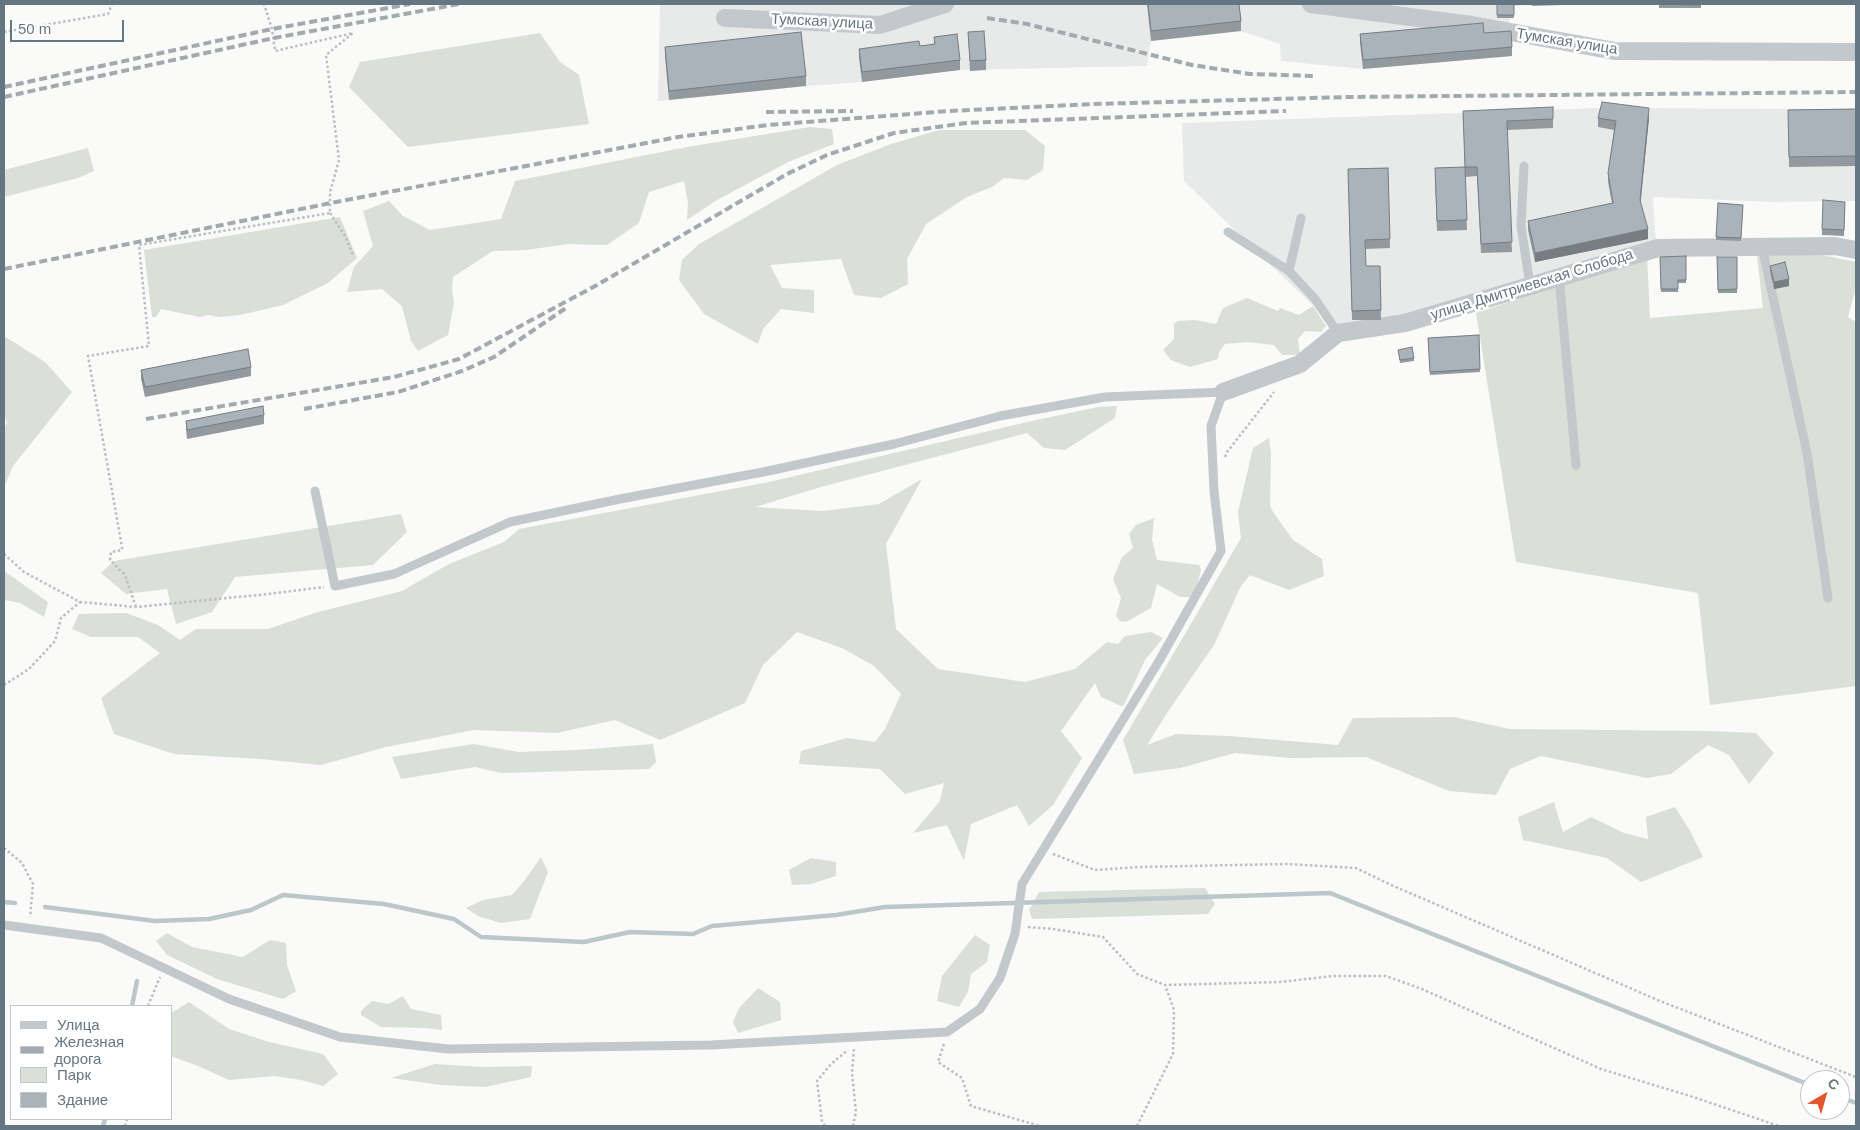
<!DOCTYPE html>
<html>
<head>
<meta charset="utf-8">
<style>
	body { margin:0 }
	#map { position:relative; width:1860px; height:1130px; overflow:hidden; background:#fafaf8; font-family:Arial,sans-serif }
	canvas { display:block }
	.frame { position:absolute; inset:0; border:5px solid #657683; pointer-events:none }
	.legend { position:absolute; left:10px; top:1005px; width:162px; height:115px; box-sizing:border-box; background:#fff; border:1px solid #c1c8cd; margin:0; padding:6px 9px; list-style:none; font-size:15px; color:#657683 }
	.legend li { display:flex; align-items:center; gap:10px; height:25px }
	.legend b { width:25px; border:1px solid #c1c8cd }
	.north { position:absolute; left:1800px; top:1070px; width:50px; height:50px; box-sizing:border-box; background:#fff; border:1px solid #c1c8cd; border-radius:50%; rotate:38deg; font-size:14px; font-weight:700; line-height:20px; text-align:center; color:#657683 }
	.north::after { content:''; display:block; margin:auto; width:18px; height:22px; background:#e4572e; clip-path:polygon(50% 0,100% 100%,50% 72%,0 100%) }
	.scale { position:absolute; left:10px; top:20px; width:114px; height:22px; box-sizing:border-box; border:2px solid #657683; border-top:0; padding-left:6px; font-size:15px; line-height:18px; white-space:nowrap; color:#657683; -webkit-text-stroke:4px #fff; paint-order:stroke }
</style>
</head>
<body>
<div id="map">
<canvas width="1860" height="1130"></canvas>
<div class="frame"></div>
<ul class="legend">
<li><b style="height:6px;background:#c3c8cc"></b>Улица</li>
<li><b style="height:6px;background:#a2aab0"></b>Железная дорога</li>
<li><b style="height:14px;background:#dadfd7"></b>Парк</li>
<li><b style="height:14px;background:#aab3b9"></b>Здание</li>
</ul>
<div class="north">С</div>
<div class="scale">50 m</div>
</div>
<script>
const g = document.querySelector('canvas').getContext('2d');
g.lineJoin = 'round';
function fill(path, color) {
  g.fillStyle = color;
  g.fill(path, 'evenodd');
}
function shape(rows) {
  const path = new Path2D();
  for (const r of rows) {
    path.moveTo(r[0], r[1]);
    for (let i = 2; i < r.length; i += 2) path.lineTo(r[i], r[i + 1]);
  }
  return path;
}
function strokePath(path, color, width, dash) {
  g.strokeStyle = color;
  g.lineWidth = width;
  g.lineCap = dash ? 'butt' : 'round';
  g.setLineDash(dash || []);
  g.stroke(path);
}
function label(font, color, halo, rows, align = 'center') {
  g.font = font + ' Arial,sans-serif';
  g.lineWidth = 5;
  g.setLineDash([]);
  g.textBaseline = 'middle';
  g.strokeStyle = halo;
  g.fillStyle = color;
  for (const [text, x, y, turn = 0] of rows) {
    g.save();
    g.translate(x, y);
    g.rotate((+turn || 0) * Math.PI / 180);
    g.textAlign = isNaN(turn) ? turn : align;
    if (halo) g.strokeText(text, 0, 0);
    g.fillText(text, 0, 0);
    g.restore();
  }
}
fill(shape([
	[660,4,1567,4,1515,6,1514,18,1509,19,1512,56,1363,69,1281,61,1280,44,1241,31,1151,41,1147,66,960,70,862,82,806,86,658,101],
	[1596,108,1856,109,1856,201,1770,202,1653,197,1656,243,1383,323,1334,326,1184,181,1182,123]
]), '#e8e9e9');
fill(shape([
	[540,33,560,62,579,75,589,124,408,147,349,87,360,62],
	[810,127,832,129,834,144,788,162,717,200,687,220,688,203,684,181,649,192,639,223,607,245,568,244,526,250,493,251,453,277,452,289,454,303,448,335,418,351,411,341,402,306,382,289,347,292,354,267,373,246,363,211,389,201,403,216,430,230,501,219,515,181,687,147],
	[939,130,1025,130,1045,146,1043,170,1027,180,1004,178,992,187,967,197,926,224,907,259,908,284,881,298,854,295,841,259,770,265,782,288,814,290,814,313,781,309,763,329,758,344,704,314,679,280,682,260,699,244,837,165,891,144],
	[88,148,94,171,78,178,4,197,4,170],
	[340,217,357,258,328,283,283,305,240,315,219,317,209,315,200,317,161,309,156,317,152,317,144,250],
	[1757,255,1822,255,1856,262,1856,288,1848,317,1856,322,1856,686,1710,705,1698,593,1516,562,1476,313,1647,256,1650,318,1763,308],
	[1247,298,1278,311,1280,308,1299,315,1313,306,1326,326,1321,332,1305,331,1298,339,1300,355,1282,355,1274,345,1247,342,1225,344,1219,352,1218,359,1190,367,1171,360,1163,350,1174,339,1174,324,1178,321,1195,320,1216,324,1223,308],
	[4,336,45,362,72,392,13,466,4,487,4,428,7,423,4,414],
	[1117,406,1115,418,1065,450,1044,448,1027,433,821,487,755,507,823,511,879,504,922,479,886,544,896,629,938,669,1025,682,1075,669,1107,642,1118,644,1125,636,1151,632,1163,638,1145,660,1124,705,1121,706,1101,697,1095,683,1061,731,1082,758,1053,805,1029,826,1017,805,971,824,964,861,947,825,913,833,940,801,944,783,905,794,880,769,799,764,801,751,847,738,875,742,885,729,901,694,874,666,842,648,797,632,763,665,745,703,660,740,615,720,557,733,474,730,386,747,321,765,261,759,174,754,114,734,101,698,160,653,138,637,91,637,72,629,79,614,126,613,158,625,180,640,196,629,268,629,318,612,402,591,449,564,504,542,519,529,769,482,1032,421,1098,407],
	[1269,438,1271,454,1270,506,1273,512,1293,540,1322,559,1324,576,1289,590,1250,575,1241,586,1214,645,1169,710,1147,745,1176,734,1230,736,1338,745,1353,718,1454,717,1510,729,1706,731,1756,733,1774,753,1749,784,1729,755,1708,745,1671,774,1647,778,1541,756,1510,769,1496,795,1449,791,1366,757,1290,758,1235,753,1180,768,1134,774,1123,740,1241,538,1238,512,1253,448],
	[401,514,407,532,373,565,235,577,212,612,176,624,167,589,126,594,101,573,114,561],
	[1154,518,1152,540,1157,560,1199,565,1201,569,1196,591,1191,597,1180,597,1157,584,1151,608,1126,622,1120,621,1116,616,1121,598,1113,579,1122,557,1133,548,1129,534,1136,525],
	[4,571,48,602,44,617,20,603,4,600],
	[474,744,518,752,577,750,653,744,656,762,649,769,501,773,475,767,401,779,392,757],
	[1554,802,1563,832,1591,817,1624,833,1648,839,1646,817,1675,807,1689,829,1703,857,1641,882,1607,858,1523,840,1518,817],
	[541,857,548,872,530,919,501,923,478,916,466,908,483,900,512,895,524,881],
	[811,858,836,862,836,876,811,884,792,885,789,870],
	[1205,888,1215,904,1208,914,1032,919,1029,910,1039,892],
	[167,933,192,947,243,957,270,940,286,943,287,965,296,991,283,999,217,979,167,955,156,941],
	[975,935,990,945,987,962,971,974,968,992,959,1007,937,1001,942,976],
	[758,988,780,1002,781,1020,738,1033,733,1022,739,1008],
	[403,996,411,1009,441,1015,442,1030,426,1028,381,1027,361,1015,361,1011,372,1001,388,1004],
	[189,1002,229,1029,269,1042,323,1054,338,1074,323,1086,301,1080,274,1076,229,1080,198,1066,171,1056,171,1013],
	[435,1064,483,1067,532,1066,531,1077,485,1087,441,1085,391,1078]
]), '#dadfd7');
strokePath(shape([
	[4,902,15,903],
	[45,907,155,921,209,919,251,910,283,895,384,904,454,919,481,937,584,942,630,932,693,934,712,926,836,915,885,907,1330,893,1810,1085],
	[132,1006,137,981],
	[1840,1097,1856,1103],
	[103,1126,105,1119]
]), '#bbc7cb', 4.5);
strokePath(shape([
	[4,32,108,14,112,4],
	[330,213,345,236,353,255],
	[1225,457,1227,452,1274,392],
	[4,554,24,572,80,602,136,607,268,594,324,587],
	[136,607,125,575,110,560,111,552,122,550,122,547,88,356,149,346,139,245,330,213,330,192,339,160,326,55,353,33,275,51,272,29,264,4],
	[4,685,29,669,55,641,61,618,80,602],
	[4,848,22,863,33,884,30,917],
	[1053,854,1095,870,1139,867,1287,864,1356,868,1389,884,1660,1001,1856,1077],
	[1028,927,1053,929,1103,937,1137,974,1165,985,1280,982,1333,976,1386,976,1422,989,1601,1069,1690,1096,1779,1126],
	[148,1006,160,977],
	[944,1044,938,1062,962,1078,971,1106,1040,1126],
	[125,1126,127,1119],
	[825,1126,822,1121,817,1081,831,1064,848,1050],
	[853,1126,856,1112,852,1073,854,1048],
	[1137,1126,1173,1054,1174,1010,1165,985]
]), '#bbbfc2', 2.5, [2.5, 2.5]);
strokePath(shape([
	[1524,166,1521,226,1530,285],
	[1301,218,1289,271,1315,299,1338,333],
	[1228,232,1289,271],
	[1762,247,1807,453,1828,598],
	[1559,277,1576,465],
	[4,925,101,938,229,999,340,1037,448,1049,711,1045,947,1032,980,1009,1000,978,1015,934,1022,884,1159,661,1221,551,1214,491,1211,426,1223,392,1105,397,1000,416,894,444,763,472,620,499,510,522,394,574,335,586,315,491]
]), '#c3c8cc', 9);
strokePath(shape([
	[1311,4,1472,25,1615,51,1856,52],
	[725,18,880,25,945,4],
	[1223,392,1300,364,1338,333,1405,323,1658,248,1835,246,1856,250]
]), '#c3c8cc', 18);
strokePath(shape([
	[987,18,1027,24,1192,65,1250,74,1315,76],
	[4,87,272,29,410,4],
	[4,97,274,38,459,4],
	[766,112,853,111],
	[4,269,331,203,678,137,768,125,949,111,1094,104,1348,97,1856,92],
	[304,409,398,392,462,371,494,357,566,308],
	[146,419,394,377,459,359,597,285,787,174,827,155,894,133,966,123,1286,111]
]), '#a2aab0', 4, [8, 4]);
fill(shape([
	[875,4,893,4,875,5],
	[1147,4,1239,4,1241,21,1241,31,1151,41],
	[1497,4,1514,4,1514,18,1497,18],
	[1532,4,1562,4,1562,5,1532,6],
	[1659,4,1701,4,1701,8,1659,8],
	[968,32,986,60,986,70,970,71],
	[1484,33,1512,47,1512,56,1363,69,1360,43,1360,34],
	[934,37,960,60,960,70,862,82,859,58,859,49,920,46,934,44],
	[665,47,806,76,806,86,669,100,665,56],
	[1856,109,1856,166,1789,167,1788,110],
	[1463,111,1553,119,1553,128,1507,130,1512,252,1481,253,1477,176,1465,177,1467,230,1437,231,1435,177,1465,167],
	[1598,118,1649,118,1640,202,1648,239,1535,262,1528,230,1528,221,1612,203,1608,182,1608,173,1614,130,1598,127],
	[1388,168,1390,248,1365,249,1366,266,1380,266,1381,320,1352,320,1348,169],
	[1718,203,1743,205,1741,241,1716,240],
	[1845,208,1844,236,1822,235,1822,229],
	[1686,256,1686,283,1678,283,1678,292,1661,292,1660,257],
	[1717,257,1737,257,1737,293,1718,293],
	[1770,266,1789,286,1774,289,1770,272],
	[1479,335,1480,372,1430,375,1428,338],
	[1398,350,1414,358,1414,361,1400,363],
	[251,367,251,376,145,397,141,379,141,370],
	[264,415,264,424,187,439,186,430,186,421]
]), '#929a9f');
fill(shape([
	[1649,108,1649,118,1640,209,1640,200],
	[1648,229,1648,239,1535,262,1535,253],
	[1789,279,1789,286,1774,289,1774,282]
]), '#777d82');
const building = shape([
	[1148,4,1239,4,1241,21,1151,31,1148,4],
	[1497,4,1514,4,1514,15,1497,15,1497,4],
	[1659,4,1701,4,1701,5,1659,4],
	[1483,23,1484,33,1511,31,1512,47,1363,60,1360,34,1483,23],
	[984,31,986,60,970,61,968,32,984,31],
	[801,32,806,76,669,91,665,47,801,32],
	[957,34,960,60,862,72,859,49,919,41,920,46,935,44,934,37,957,34],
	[1602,102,1649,108,1640,200,1648,229,1535,253,1528,221,1613,203,1608,173,1616,121,1598,118,1602,102],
	[1553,107,1553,119,1507,121,1512,242,1481,244,1477,167,1465,167,1463,111,1553,107],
	[1856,109,1856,156,1789,157,1788,110,1856,109],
	[1465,167,1467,220,1437,221,1435,168,1465,167],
	[1388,168,1390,239,1365,240,1366,266,1380,266,1381,310,1352,311,1348,169,1388,168],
	[1823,200,1845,202,1844,230,1822,229,1823,200],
	[1718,203,1743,205,1741,238,1716,237,1718,203],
	[1686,256,1686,280,1678,280,1678,289,1661,289,1660,257,1686,256],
	[1717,257,1737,257,1737,289,1718,290,1717,257],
	[1785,262,1789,279,1774,282,1770,266,1785,262],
	[1479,335,1480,369,1430,372,1428,338,1479,335],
	[1412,347,1414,358,1400,360,1398,350,1412,347],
	[248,349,251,367,145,387,141,370,248,349],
	[263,406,264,415,187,430,186,421,263,406]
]);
fill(building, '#aab3b9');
strokePath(building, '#777d82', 1);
label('15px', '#657683', '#fff', [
	["Тумская улица",822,22,3],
	["Тумская улица",1567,42,9],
	["улица Дмитриевская Слобода",1532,285,-17]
]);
</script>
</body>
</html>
